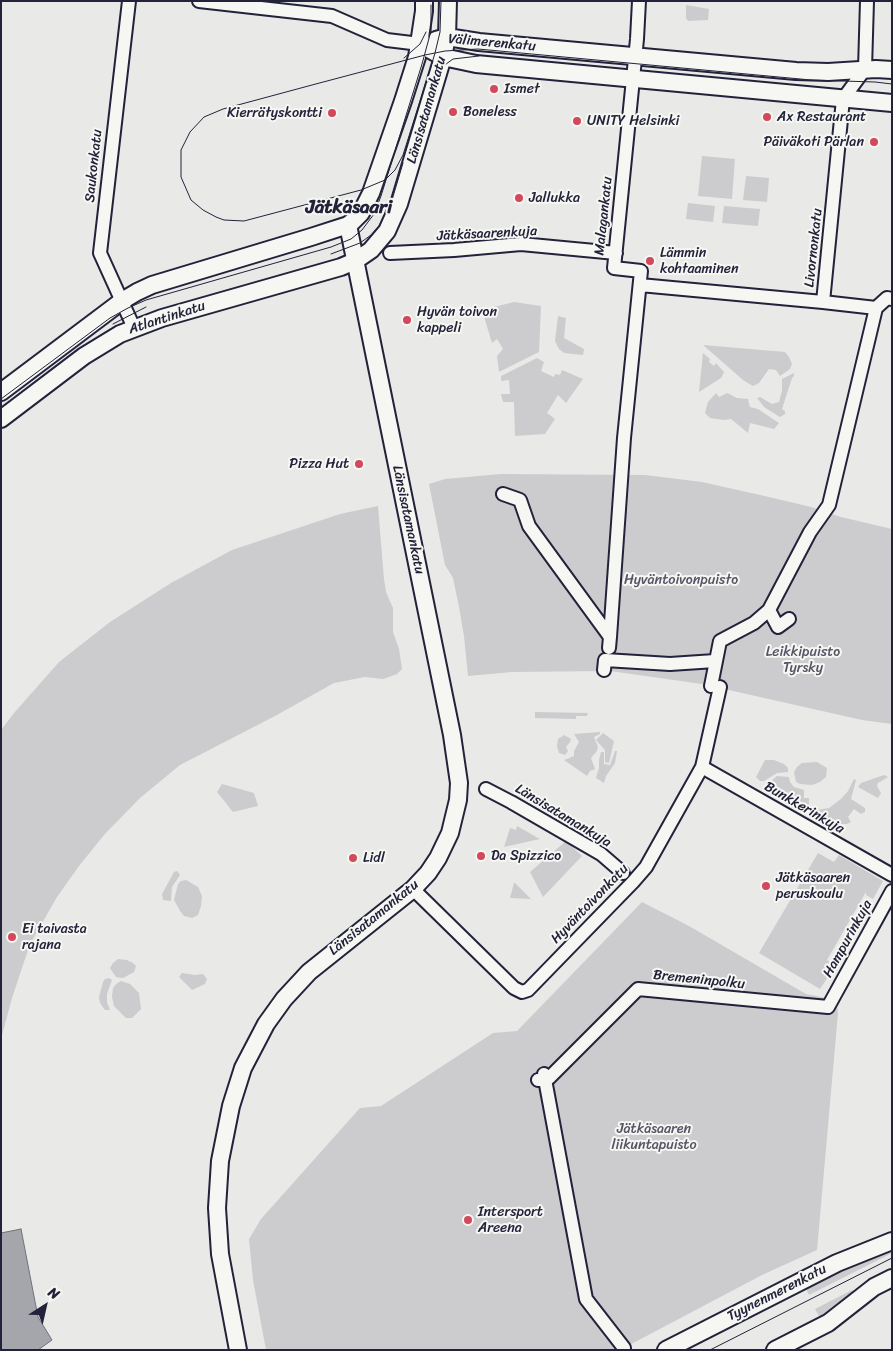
<!DOCTYPE html>
<html>
<head>
<meta charset="utf-8">
<style>
	body { margin:0 }
	#map { position:relative; width:893px; height:1351px; overflow:hidden; background:#e9e9e7; font-family:Sriracha,sans-serif }
	canvas { display:block }
	.frame { position:absolute; inset:0; border:2px solid #22223b; pointer-events:none }
	.north { position:absolute; left:20px; top:1281px; width:50px; height:50px; -webkit-text-stroke:4px #f6f6f2; paint-order:stroke; rotate:35deg; font-size:14px; font-weight:700; line-height:20px; text-align:center; color:#22223b }
	.north::after { content:''; display:block; margin:auto; width:18px; height:22px; background:#22223b; clip-path:polygon(50% 0,100% 100%,50% 72%,0 100%) }
</style>
</head>
<body>
<div id="map">
<canvas width="893" height="1351"></canvas>
<div class="frame"></div>
<div class="north">N</div>
</div>
<script>
const g = document.querySelector('canvas').getContext('2d');
g.lineJoin = 'round';
function fill(path, color) {
  g.fillStyle = color;
  g.fill(path, 'evenodd');
}
function shape(rows) {
  const path = new Path2D();
  for (const r of rows) {
    path.moveTo(r[0], r[1]);
    for (let i = 2; i < r.length; i += 2) path.lineTo(r[i], r[i + 1]);
  }
  return path;
}
function strokePath(path, color, width, dash) {
  g.strokeStyle = color;
  g.lineWidth = width;
  g.lineCap = dash ? 'butt' : 'round';
  g.setLineDash(dash || []);
  g.stroke(path);
}
function label(font, color, halo, rows, align = 'center') {
  g.font = font + ' Sriracha,sans-serif';
  g.lineWidth = 4;
  g.setLineDash([]);
  g.textBaseline = 'middle';
  g.strokeStyle = halo;
  g.fillStyle = color;
  for (const [text, x, y, turn = 0] of rows) {
    g.save();
    g.translate(x, y);
    g.rotate((+turn || 0) * Math.PI / 180);
    g.textAlign = isNaN(turn) ? turn : align;
    if (halo) g.strokeText(text, 0, 0);
    g.fillText(text, 0, 0);
    g.restore();
  }
}
fill(shape([
	[686,5,709,9,708,20,688,21,686,18],
	[702,156,735,159,732,199,698,196],
	[746,176,769,178,767,202,743,200],
	[688,203,715,206,713,222,686,219],
	[724,206,760,209,758,226,722,223],
	[514,302,541,306,539,352,499,372,497,356,503,349,497,339,492,343,482,310],
	[558,316,566,318,564,338,584,349,583,355,564,353,559,349,555,341],
	[703,345,785,352,789,357,792,364,790,369,780,376,776,370,769,369,759,383,753,386,743,380],
	[703,353,710,359,709,362,714,366,716,363,724,372,721,378,699,392],
	[537,358,544,362,541,371,554,377,555,374,560,375,562,370,583,379,566,403,558,395,547,413,555,419,545,434,515,436,514,402,503,402,501,394,510,394,509,380,501,381,501,376],
	[794,373,794,376,792,378,782,409,785,411,785,414,780,417,764,407,757,398,760,397,772,404,779,402,782,391,782,379],
	[716,393,719,397,727,393,737,398,748,399,750,407,758,409,779,423,774,429,750,423,748,433,731,419,724,420,710,418,705,413,708,402],
	[501,474,645,475,702,482,769,497,811,507,841,517,892,529,892,724,862,720,702,684,610,671,512,672,468,676,464,636,459,607,453,578,445,565,429,484,445,479],
	[378,506,384,579,386,592,393,608,393,632,399,649,402,669,397,674,383,679,365,677,334,683,275,716,180,765,140,798,104,835,79,866,57,897,30,944,12,998,1,1039,1,730,14,713,59,662,110,622,171,583,232,550,340,514],
	[535,712,588,713,587,716,576,716,576,719,535,718],
	[600,732,600,734,594,737,598,747,597,751,591,758,595,769,590,771,587,776,564,760,574,756,574,751,579,742,574,734],
	[603,733,614,741,609,763,605,762,605,750,596,740],
	[564,735,571,739,570,742,566,747,568,751,565,755,559,753,557,746,558,739],
	[615,751,617,751,615,763,606,776,604,783,596,778,599,768,599,760,601,752,604,752,604,764,610,765],
	[765,760,774,760,784,764,788,768,788,772,777,773,764,781,760,781,756,777],
	[817,762,827,768,826,777,820,782,812,785,800,784,796,782,794,772,797,767,802,763],
	[884,775,888,777,878,783,877,786,881,793,878,798,858,787,861,783],
	[777,776,789,777,790,782,794,787,804,790,804,798,809,798,809,807,797,804,795,807,765,790,766,785],
	[854,779,856,780,851,799,865,808,865,812,861,814,854,809,848,817,851,822,847,824,838,824,835,829,809,814,810,811,829,808,841,799,848,791],
	[222,784,254,793,258,806,233,812,217,792],
	[517,826,540,839,504,847,510,828,516,830],
	[566,841,582,856,543,897,530,872],
	[818,853,834,862,839,855,883,881,873,899,866,895,866,892,827,960,835,966,820,989,759,953],
	[177,871,180,875,172,887,171,901,163,900,162,894,174,872],
	[186,880,198,887,202,896,201,906,198,915,192,918,184,916,180,911,174,900,178,884,181,881],
	[514,883,515,883,531,899,510,898],
	[642,902,689,926,806,994,836,1000,838,1013,817,1250,762,1275,620,1350,266,1350,253,1280,249,1239,261,1219,360,1108,381,1106,493,1033,517,1031],
	[118,959,127,960,133,963,136,966,134,972,123,978,116,977,110,968,113,963],
	[182,973,195,975,203,974,207,979,205,984,192,990,179,977],
	[109,978,112,980,107,994,107,1002,110,1010,105,1010,100,1003,99,997,103,982,105,979],
	[121,981,130,984,139,993,141,1009,132,1018,126,1018,114,1006,112,997,113,988,116,984],
	[892,1249,892,1253,809,1295,805,1287,838,1270],
	[852,1290,853,1291,845,1299,820,1318,815,1309]
]), '#ccccce');
const water = shape([
	[21,1229,38,1317,52,1340,38,1350,1,1350,1,1233,21,1229]
]);
fill(water, '#a5a5ac');
strokePath(water, '#71717f', 1);
const street = shape([
	[129,1,100,253,134,328],
	[199,1,332,16,387,40,420,44],
	[390,253,454,250,521,244,616,253],
	[640,285,823,302],
	[876,308,887,298,892,299],
	[503,494,520,500,529,526,610,637,609,648],
	[789,619,778,627,769,610,810,532,829,505,876,308,823,302,843,99,865,69,867,1],
	[610,637,624,438,641,271,614,268,637,39,639,1],
	[604,670,605,660,670,664,715,661],
	[711,686,720,641,754,623,769,610],
	[702,767,892,875],
	[486,789,511,802,601,854,623,873],
	[413,889,514,988,522,992,528,990,633,882,646,867,702,767,720,687],
	[544,1074,586,1299,624,1348],
	[538,1080,549,1078,638,989,828,1007,892,891]
]);
const secondary = shape([
	[436,40,447,37,479,42,796,71,828,72,876,69,892,70],
	[420,44,443,57,476,64,892,103],
	[1,392,122,301,137,292,152,285,311,237,348,225,352,222,361,213,371,193,403,101,417,57,424,11,424,1],
	[1,419,84,356,120,334,162,318,341,267,355,261,371,250,387,231,399,204,443,57,447,37,448,1],
	[238,1350,220,1254,217,1208,220,1161,231,1106,243,1068,266,1024,284,999,309,972,413,889,428,873,438,858,450,833,458,800,459,783,452,735,348,225],
	[666,1350,837,1263,892,1241],
	[775,1350,828,1323,874,1287,892,1278]
]);
strokePath(street, '#22223b', 16);
strokePath(secondary, '#22223b', 20);
strokePath(street, '#f6f6f2', 12);
strokePath(secondary, '#f6f6f2', 16);
strokePath(shape([
	[441,1,440,32,435,53,432,63,403,155,395,170,385,180,361,190,244,221,224,220,216,217,203,210,191,200,181,177,181,150,190,132,204,117,223,109,312,85,425,55,445,51,478,49,811,80,875,82,892,84],
	[404,58,420,44,426,32],
	[428,82,442,67,453,59,479,56],
	[331,254,360,243,371,235,379,226,392,200,403,163],
	[113,324,146,307],
	[1,399,110,318,128,308,146,300,331,247,351,239,362,230,374,214,381,196,422,64,431,31,431,5],
	[710,1350,892,1258]
]), '#22223b', 1);
for (const [x, y, r, color] of [
	[494,89,5,"#d1495b"],
	[453,112,5,"#d1495b"],
	[332,113,5,"#d1495b"],
	[767,117,5,"#d1495b"],
	[577,121,5,"#d1495b"],
	[874,142,5,"#d1495b"],
	[519,198,5,"#d1495b"],
	[650,261,5,"#d1495b"],
	[407,320,5,"#d1495b"],
	[359,464,5,"#d1495b"],
	[481,856,5,"#d1495b"],
	[353,858,5,"#d1495b"],
	[766,886,5,"#d1495b"],
	[12,937,5,"#d1495b"],
	[468,1220,5,"#d1495b"]
]) {
  const dot = new Path2D();
  dot.arc(x, y, r, 0, 2 * Math.PI);
  g.fillStyle = color;
  g.fill(dot);
  strokePath(dot, '#f6f6f2', 2);
}
label('14px', '#22223b', '#f6f6f2', [
	["Välimerenkatu",492,43,5],
	["Länsisatamankatu",427,110,-74],
	["Saukonkatu",94,166,-84],
	["Malagankatu",604,216,-84],
	["Jätkäsaarenkuja",487,234,-3],
	["Livornonkatu",814,248,-84],
	["Atlantinkatu",167,318,-18],
	["Länsisatamankatu",408,520,78],
	["Bunkkerinkuja",804,808,30],
	["Länsisatamankuja",563,816,31],
	["Hyväntoivonkatu",590,904,-46],
	["Länsisatamankatu",374,918,-39],
	["Hampurinkuja",848,939,-61],
	["Bremeninpolku",699,980,6],
	["Tyynenmerenkatu",777,1293,-27]
]);
label('14px', '#22223b', '#f6f6f2', [
	["Ismet",504,89],
	["Boneless",463,112],
	["Kierrätyskontti",322,113,"right"],
	["Ax Restaurant",777,117],
	["UNITY Helsinki",587,121],
	["Päiväkoti Pärlan",864,142,"right"],
	["Jallukka",529,198],
	["Lämmin",660,253],
	["kohtaaminen",660,269],
	["Hyvän toivon",417,312],
	["kappeli",417,328],
	["Pizza Hut",349,464,"right"],
	["Da Spizzico",491,856],
	["Lidl",363,858],
	["Jätkäsaaren",776,878],
	["peruskoulu",776,894],
	["Ei taivasta",22,929],
	["rajana",22,945],
	["Intersport",478,1212],
	["Areena",478,1228]
], 'left');
label('14px', '#555567', '#f6f6f2', [
	["Hyväntoivonpuisto",681,580],
	["Leikkipuisto",803,652],
	["Tyrsky",803,668],
	["Jätkäsaaren",654,1129],
	["liikuntapuisto",654,1145]
]);
label('bold 19px', '#22223b', '#f6f6f2', [
	["Jätkäsaari",349,208]
]);
</script>
</body>
</html>
